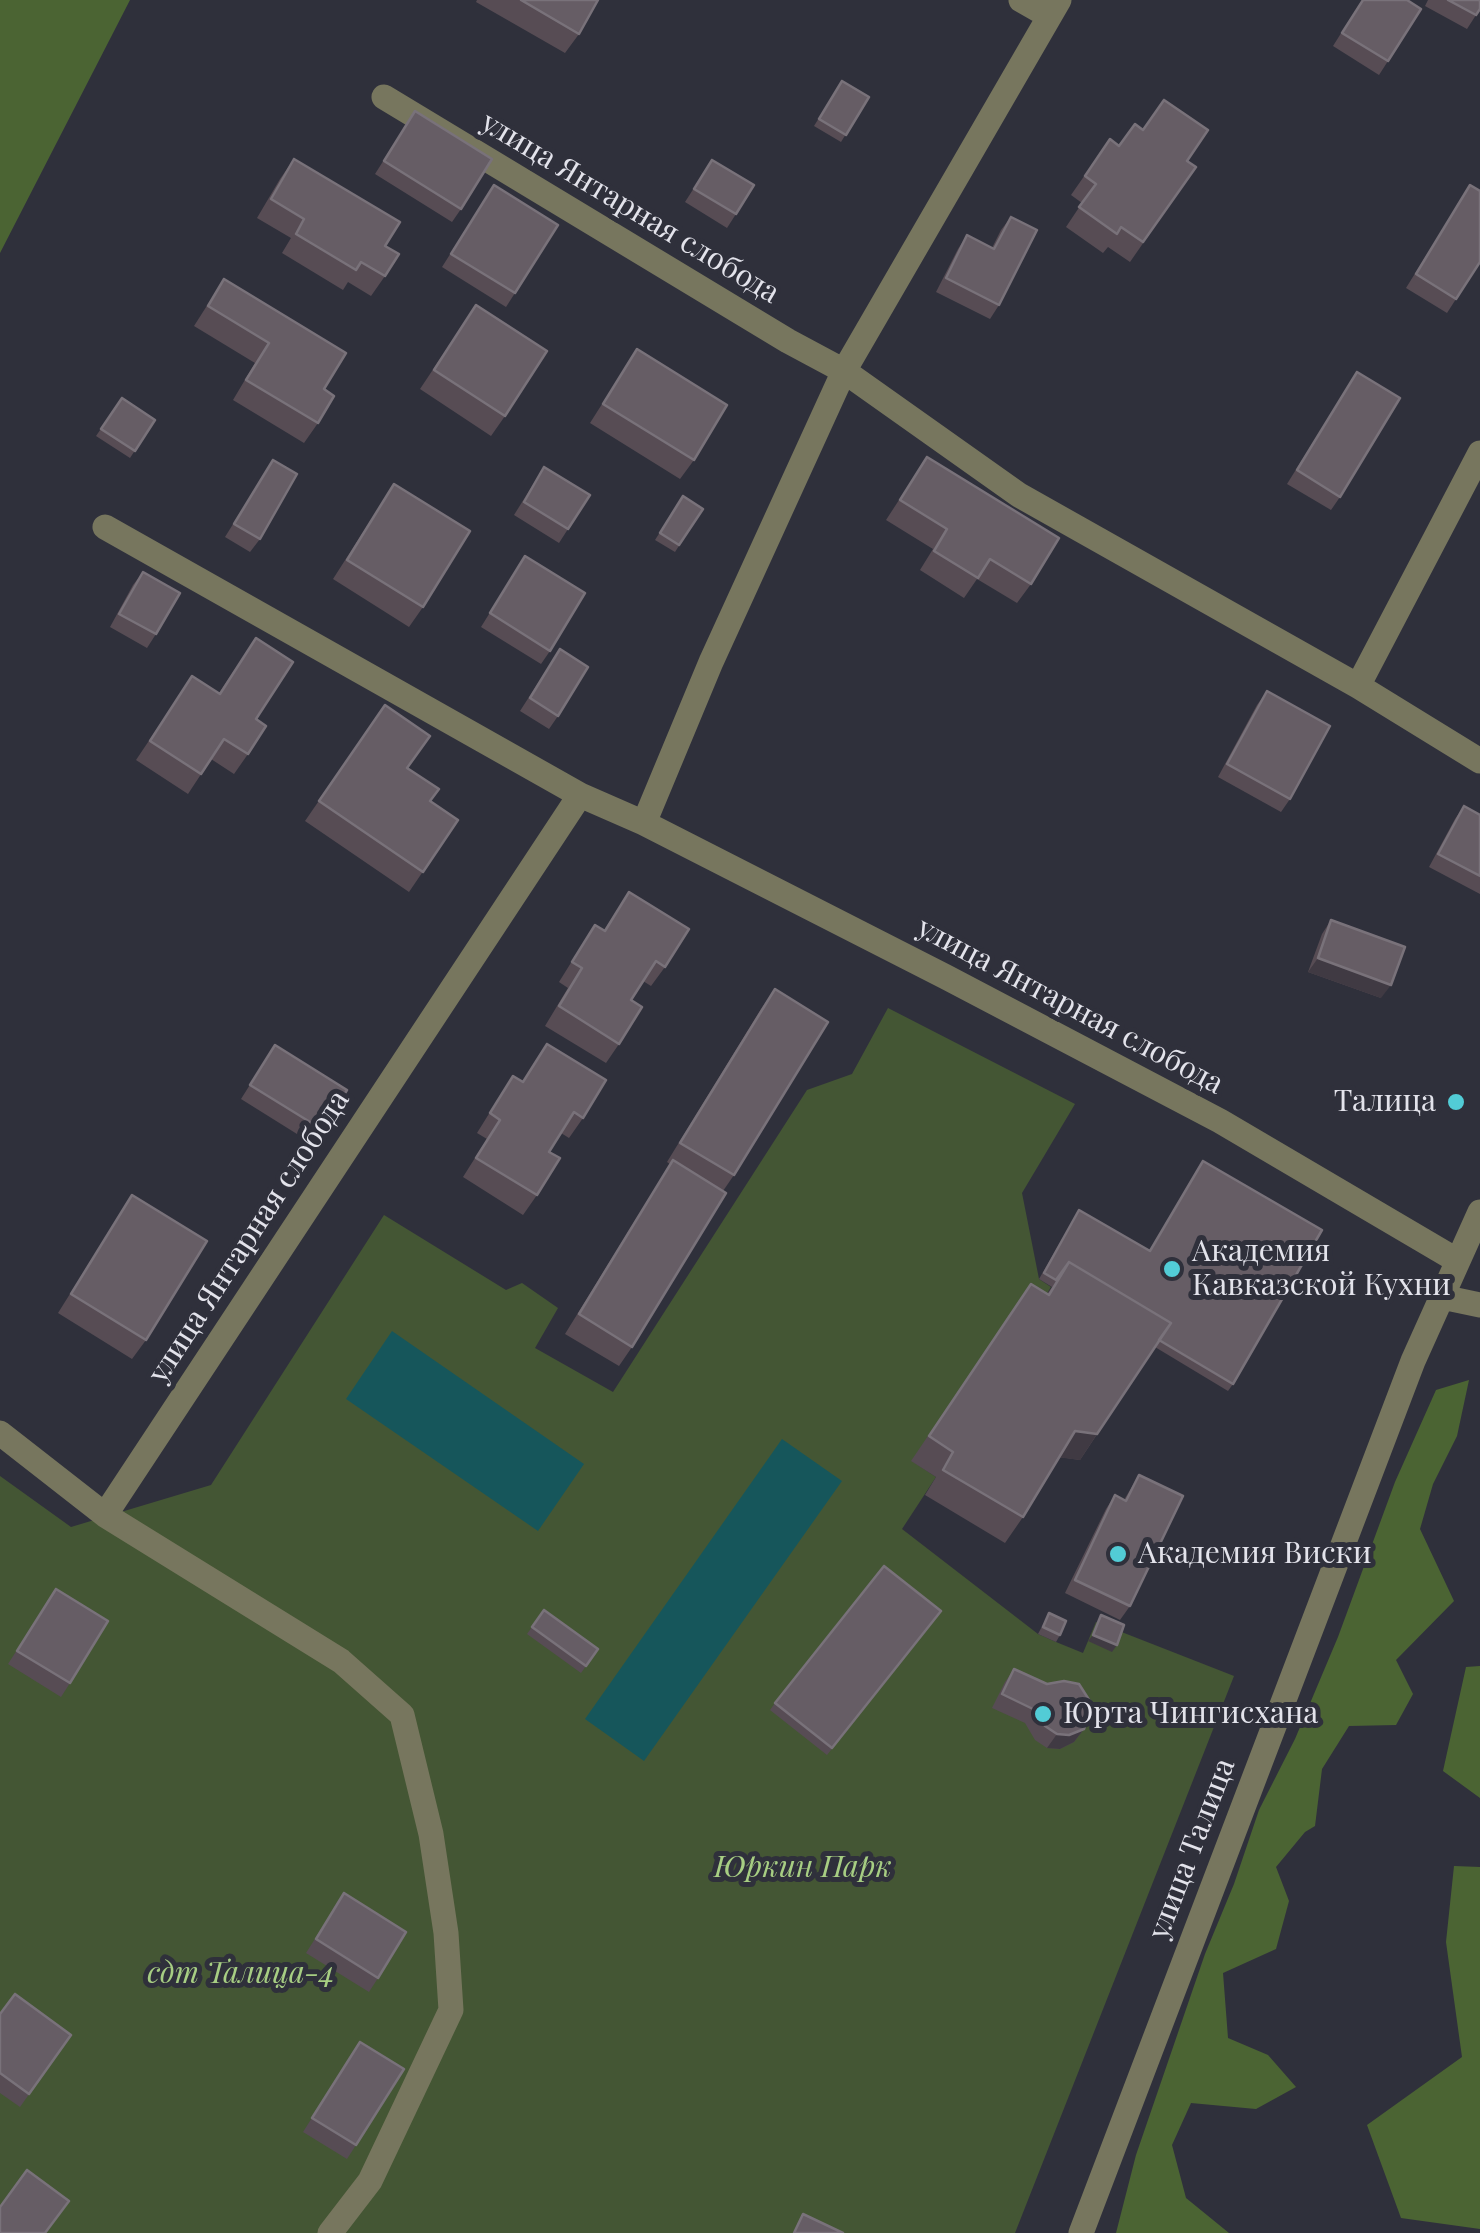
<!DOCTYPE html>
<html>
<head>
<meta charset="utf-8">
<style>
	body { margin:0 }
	canvas { display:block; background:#2f303b }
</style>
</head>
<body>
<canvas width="1480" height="2233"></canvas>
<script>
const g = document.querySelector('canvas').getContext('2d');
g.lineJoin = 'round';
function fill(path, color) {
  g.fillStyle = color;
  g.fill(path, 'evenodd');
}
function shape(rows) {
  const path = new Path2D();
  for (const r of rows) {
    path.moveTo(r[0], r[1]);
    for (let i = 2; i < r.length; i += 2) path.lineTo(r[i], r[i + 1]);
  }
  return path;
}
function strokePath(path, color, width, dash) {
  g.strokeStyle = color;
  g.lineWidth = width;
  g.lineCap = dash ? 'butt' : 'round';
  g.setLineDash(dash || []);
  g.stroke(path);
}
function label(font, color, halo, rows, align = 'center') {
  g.font = font + ' "Playfair Display",serif';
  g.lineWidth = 10;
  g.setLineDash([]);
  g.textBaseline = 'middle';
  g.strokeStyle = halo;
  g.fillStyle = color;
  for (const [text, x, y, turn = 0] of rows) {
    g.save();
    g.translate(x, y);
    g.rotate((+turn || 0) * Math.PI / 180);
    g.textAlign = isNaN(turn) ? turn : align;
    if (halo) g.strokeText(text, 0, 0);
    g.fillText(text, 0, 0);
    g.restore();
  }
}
fill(shape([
	[888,1008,1075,1104,1022,1193,1039,1279,1051,1287,1031,1320,912,1461,936,1477,902,1529,1038,1634,1056,1642,1083,1653,1096,1622,1234,1676,1015,2233,0,2233,0,1476,71,1527,211,1485,384,1215,506,1290,522,1283,558,1308,535,1348,613,1392,807,1090,852,1074]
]), '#445634');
fill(shape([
	[0,0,130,0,0,253],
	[1469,1380,1457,1436,1433,1484,1420,1529,1454,1601,1396,1660,1413,1694,1396,1725,1349,1726,1322,1769,1315,1826,1305,1832,1276,1867,1289,1901,1276,1949,1223,1973,1228,2038,1268,2055,1296,2087,1256,2109,1191,2103,1172,2145,1186,2198,1229,2233,1116,2233,1136,2155,1205,1954,1234,1884,1259,1810,1295,1739,1338,1637,1395,1482,1436,1390],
	[1480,1666,1480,1798,1443,1771,1466,1667],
	[1454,1866,1480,1867,1480,2229,1401,2218,1367,2125,1462,2057,1446,1942]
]), '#4b6433');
fill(shape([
	[392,1331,584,1464,538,1531,346,1399],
	[782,1439,842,1481,644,1761,585,1719]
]), '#16565b');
strokePath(shape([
	[1021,0,1049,16],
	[384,97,788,341,844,371,1019,495,1358,686,1480,761],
	[105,527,580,795,644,823,946,977,1220,1121,1458,1261],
	[1358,686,1480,453],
	[644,823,711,662,844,371,1059,0],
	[1442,1297,1480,1305],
	[0,1433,105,1515,341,1661,402,1715,431,1834,446,1933,451,2010,370,2181,330,2233],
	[105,1515,580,795],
	[1081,2233,1413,1361,1480,1212]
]), '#77765e', 25);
fill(shape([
	[477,0,598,0,579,34,565,53,476,2],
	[1362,0,1407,0,1388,61,1379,75,1333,46],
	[1428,0,1480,0,1476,15,1467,29,1425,6],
	[842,81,869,97,841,142,814,126],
	[415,111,461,209,452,222,375,174],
	[1110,139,1119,146,1187,161,1196,167,1130,262,1108,247,1103,253,1066,227,1082,203,1071,195],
	[294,159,385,246,385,276,371,296,348,282,343,290,282,253,291,238,257,218,280,179],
	[712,160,736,214,727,228,685,202],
	[494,185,515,293,506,307,442,267],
	[1470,185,1456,299,1447,313,1406,288],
	[1011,217,999,305,990,319,936,292,958,249,967,235,992,248,1001,230],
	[224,279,324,389,318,423,304,443,233,400,255,363,194,326],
	[476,305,505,416,491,436,420,389],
	[637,349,694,460,680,479,590,423],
	[1357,372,1340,497,1331,510,1287,484],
	[122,398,155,420,130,458,96,436],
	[927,457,1031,584,1017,603,977,579,964,598,920,570,933,549,886,520],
	[273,460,260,539,250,552,225,537],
	[544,467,568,529,559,543,514,515],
	[394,484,423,607,409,627,333,579],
	[683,496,703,509,675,552,655,540],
	[525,556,550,651,541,664,481,627],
	[143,572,156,634,147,648,110,627,133,585],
	[256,638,256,719,248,754,234,774,211,759,188,794,136,760,179,696,219,693],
	[560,649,558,716,549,729,520,711],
	[1267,691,1290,799,1281,812,1218,777,1257,705],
	[385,705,407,768,430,801,458,820,409,892,305,821],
	[1464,806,1480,815,1480,894,1429,867,1455,819],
	[629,892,665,967,651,986,643,981,631,1000,619,1044,606,1063,545,1026,568,988,559,982,582,945,595,925,604,930],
	[1331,920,1381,998,1308,972,1322,934],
	[775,989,734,1175,723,1191,632,1347,619,1366,565,1334,670,1164,667,1162,761,1009],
	[547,1044,583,1118,569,1138,561,1133,549,1152,537,1195,523,1215,463,1177,487,1139,477,1133,500,1096,513,1076,522,1082],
	[275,1045,323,1130,313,1144,241,1099],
	[132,1195,146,1340,132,1359,58,1313],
	[1079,1210,1233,1384,1228,1391,1155,1347,1080,1460,1059,1457,1023,1517,1005,1543,925,1495,936,1477,911,1461,1031,1284,1047,1294,1052,1287,1039,1279],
	[1139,1475,1130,1606,1120,1620,1065,1593,1106,1509,1115,1495,1124,1500],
	[56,1589,70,1683,61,1697,8,1664],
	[544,1610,598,1649,581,1673,527,1634],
	[941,1611,827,1755,770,1710,775,1703],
	[1049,1613,1060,1635,1056,1642,1038,1634],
	[1014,1669,1084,1729,1074,1742,1060,1749,1047,1748,1035,1740,1025,1723,992,1708,1005,1682],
	[344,1893,378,1978,369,1992,306,1953],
	[0,2014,71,2035,20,2107,0,2093],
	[360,2042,356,2145,347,2159,303,2132]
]), '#574c54');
fill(shape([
	[1318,958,1391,985,1381,998,1308,972],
	[1075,1431,1097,1434,1080,1460,1057,1457],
	[1093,1635,1117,1645,1112,1652,1088,1641],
	[1084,1729,1074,1742,1060,1749,1047,1748,1057,1734]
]), '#403a43');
const building = shape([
	[521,0,598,0,579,34,521,0],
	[1363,0,1407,0,1421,9,1388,61,1342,33,1363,0],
	[1448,0,1480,0,1480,9,1476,15,1448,0],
	[842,81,869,97,846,135,819,119,842,81],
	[1164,100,1208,130,1187,161,1196,167,1143,242,1121,227,1117,234,1079,207,1096,184,1085,176,1110,139,1119,146,1135,124,1143,130,1164,100],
	[415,111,492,159,461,209,384,161,415,111],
	[294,159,400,222,385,246,399,254,385,276,361,262,356,270,296,234,304,219,271,199,294,159],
	[712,160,754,185,736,214,694,189,712,160],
	[494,185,558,225,515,293,451,254,494,185],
	[1470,185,1480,191,1480,262,1456,299,1416,274,1470,185],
	[1011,217,1037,230,999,305,946,278,967,235,994,249,1011,217],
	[224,279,346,353,324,389,334,396,318,423,246,380,269,343,208,306,224,279],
	[476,305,547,351,505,416,434,370,476,305],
	[637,349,727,405,694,460,603,404,637,349],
	[1357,372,1400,398,1340,497,1297,470,1357,372],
	[122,398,155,420,135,451,101,429,122,398],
	[927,457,1059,538,1031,584,990,559,978,578,934,551,947,529,900,500,927,457],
	[273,460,297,474,260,539,234,524,273,460],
	[544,467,590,495,568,529,524,502,544,467],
	[394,484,470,531,423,607,347,560,394,484],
	[683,496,703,509,679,545,660,533,683,496],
	[525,556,585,593,550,651,490,613,525,556],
	[143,572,180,593,156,634,119,614,143,572],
	[256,638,293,662,256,719,266,726,248,754,224,739,201,774,150,741,192,676,220,694,256,638],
	[560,649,588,667,558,716,530,698,560,649],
	[1267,691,1330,726,1290,799,1227,764,1267,691],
	[385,705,430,736,407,768,439,789,430,801,458,820,423,872,319,801,385,705],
	[1464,806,1480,815,1480,876,1438,854,1464,806],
	[629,892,689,929,665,967,656,961,631,1000,642,1007,619,1044,559,1006,582,968,572,962,595,925,605,931,629,892],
	[1331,920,1405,947,1391,985,1318,958,1331,920],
	[775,989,828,1022,734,1175,680,1143,775,989],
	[547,1044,606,1080,583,1118,574,1112,549,1152,560,1158,537,1195,476,1158,500,1120,490,1113,513,1076,523,1082,547,1044],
	[275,1045,347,1090,323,1130,250,1085,275,1045],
	[673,1160,726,1193,632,1347,579,1314,673,1160],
	[1203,1161,1322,1230,1233,1384,1159,1340,1171,1323,1069,1262,1056,1280,1044,1273,1079,1210,1150,1251,1203,1161],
	[132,1195,207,1241,146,1340,71,1294,132,1195],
	[1069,1262,1171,1323,1097,1434,1075,1431,1023,1517,943,1470,953,1452,929,1436,1031,1284,1049,1295,1069,1262],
	[1139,1475,1183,1496,1130,1606,1075,1580,1115,1495,1126,1501,1139,1475],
	[884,1566,941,1611,832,1748,775,1703,884,1566],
	[56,1589,108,1621,70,1683,17,1651,56,1589],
	[544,1610,598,1649,586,1666,532,1627,544,1610],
	[1049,1613,1066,1621,1060,1635,1043,1627,1049,1613],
	[1101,1615,1124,1625,1117,1645,1093,1635,1101,1615],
	[1014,1669,1047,1684,1064,1681,1079,1684,1093,1706,1084,1729,1069,1735,1057,1734,1045,1726,1035,1710,1002,1694,1014,1669],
	[344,1893,406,1932,378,1978,316,1939,344,1893],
	[15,1994,71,2035,29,2094,0,2073,0,2014,15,1994],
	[360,2042,404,2069,356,2145,312,2118,360,2042],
	[27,2170,69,2201,45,2233,0,2233,0,2207,27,2170],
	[803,2214,843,2233,794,2233,803,2214]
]);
fill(building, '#665d65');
strokePath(building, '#79727a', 2.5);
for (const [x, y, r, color] of [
	[1456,1102,10,"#52ccd6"],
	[1172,1269,10,"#52ccd6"],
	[1118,1554,10,"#52ccd6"],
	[1043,1714,10,"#52ccd6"]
]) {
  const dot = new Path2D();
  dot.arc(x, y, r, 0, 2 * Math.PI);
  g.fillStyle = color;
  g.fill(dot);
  strokePath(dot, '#2f303b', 4);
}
label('30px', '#e3e3eb', '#2f303b', [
	["улица Янтарная слобода",630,208,31],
	["улица Янтарная слобода",1070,1006,28],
	["улица Янтарная слобода",249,1237,-57],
	["улица Талица",1192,1849,-69]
]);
label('30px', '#e3e3eb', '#2f303b', [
	["Талица",1436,1102,"right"],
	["Академия",1192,1252],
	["Кавказской Кухни",1192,1286],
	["Академия Виски",1138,1554],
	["Юрта Чингисхана",1063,1714]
], 'left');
label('italic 30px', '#a7ce83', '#2f303b', [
	["Юркин Парк",803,1868],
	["сдт Талица-4",241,1974]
]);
</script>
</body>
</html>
